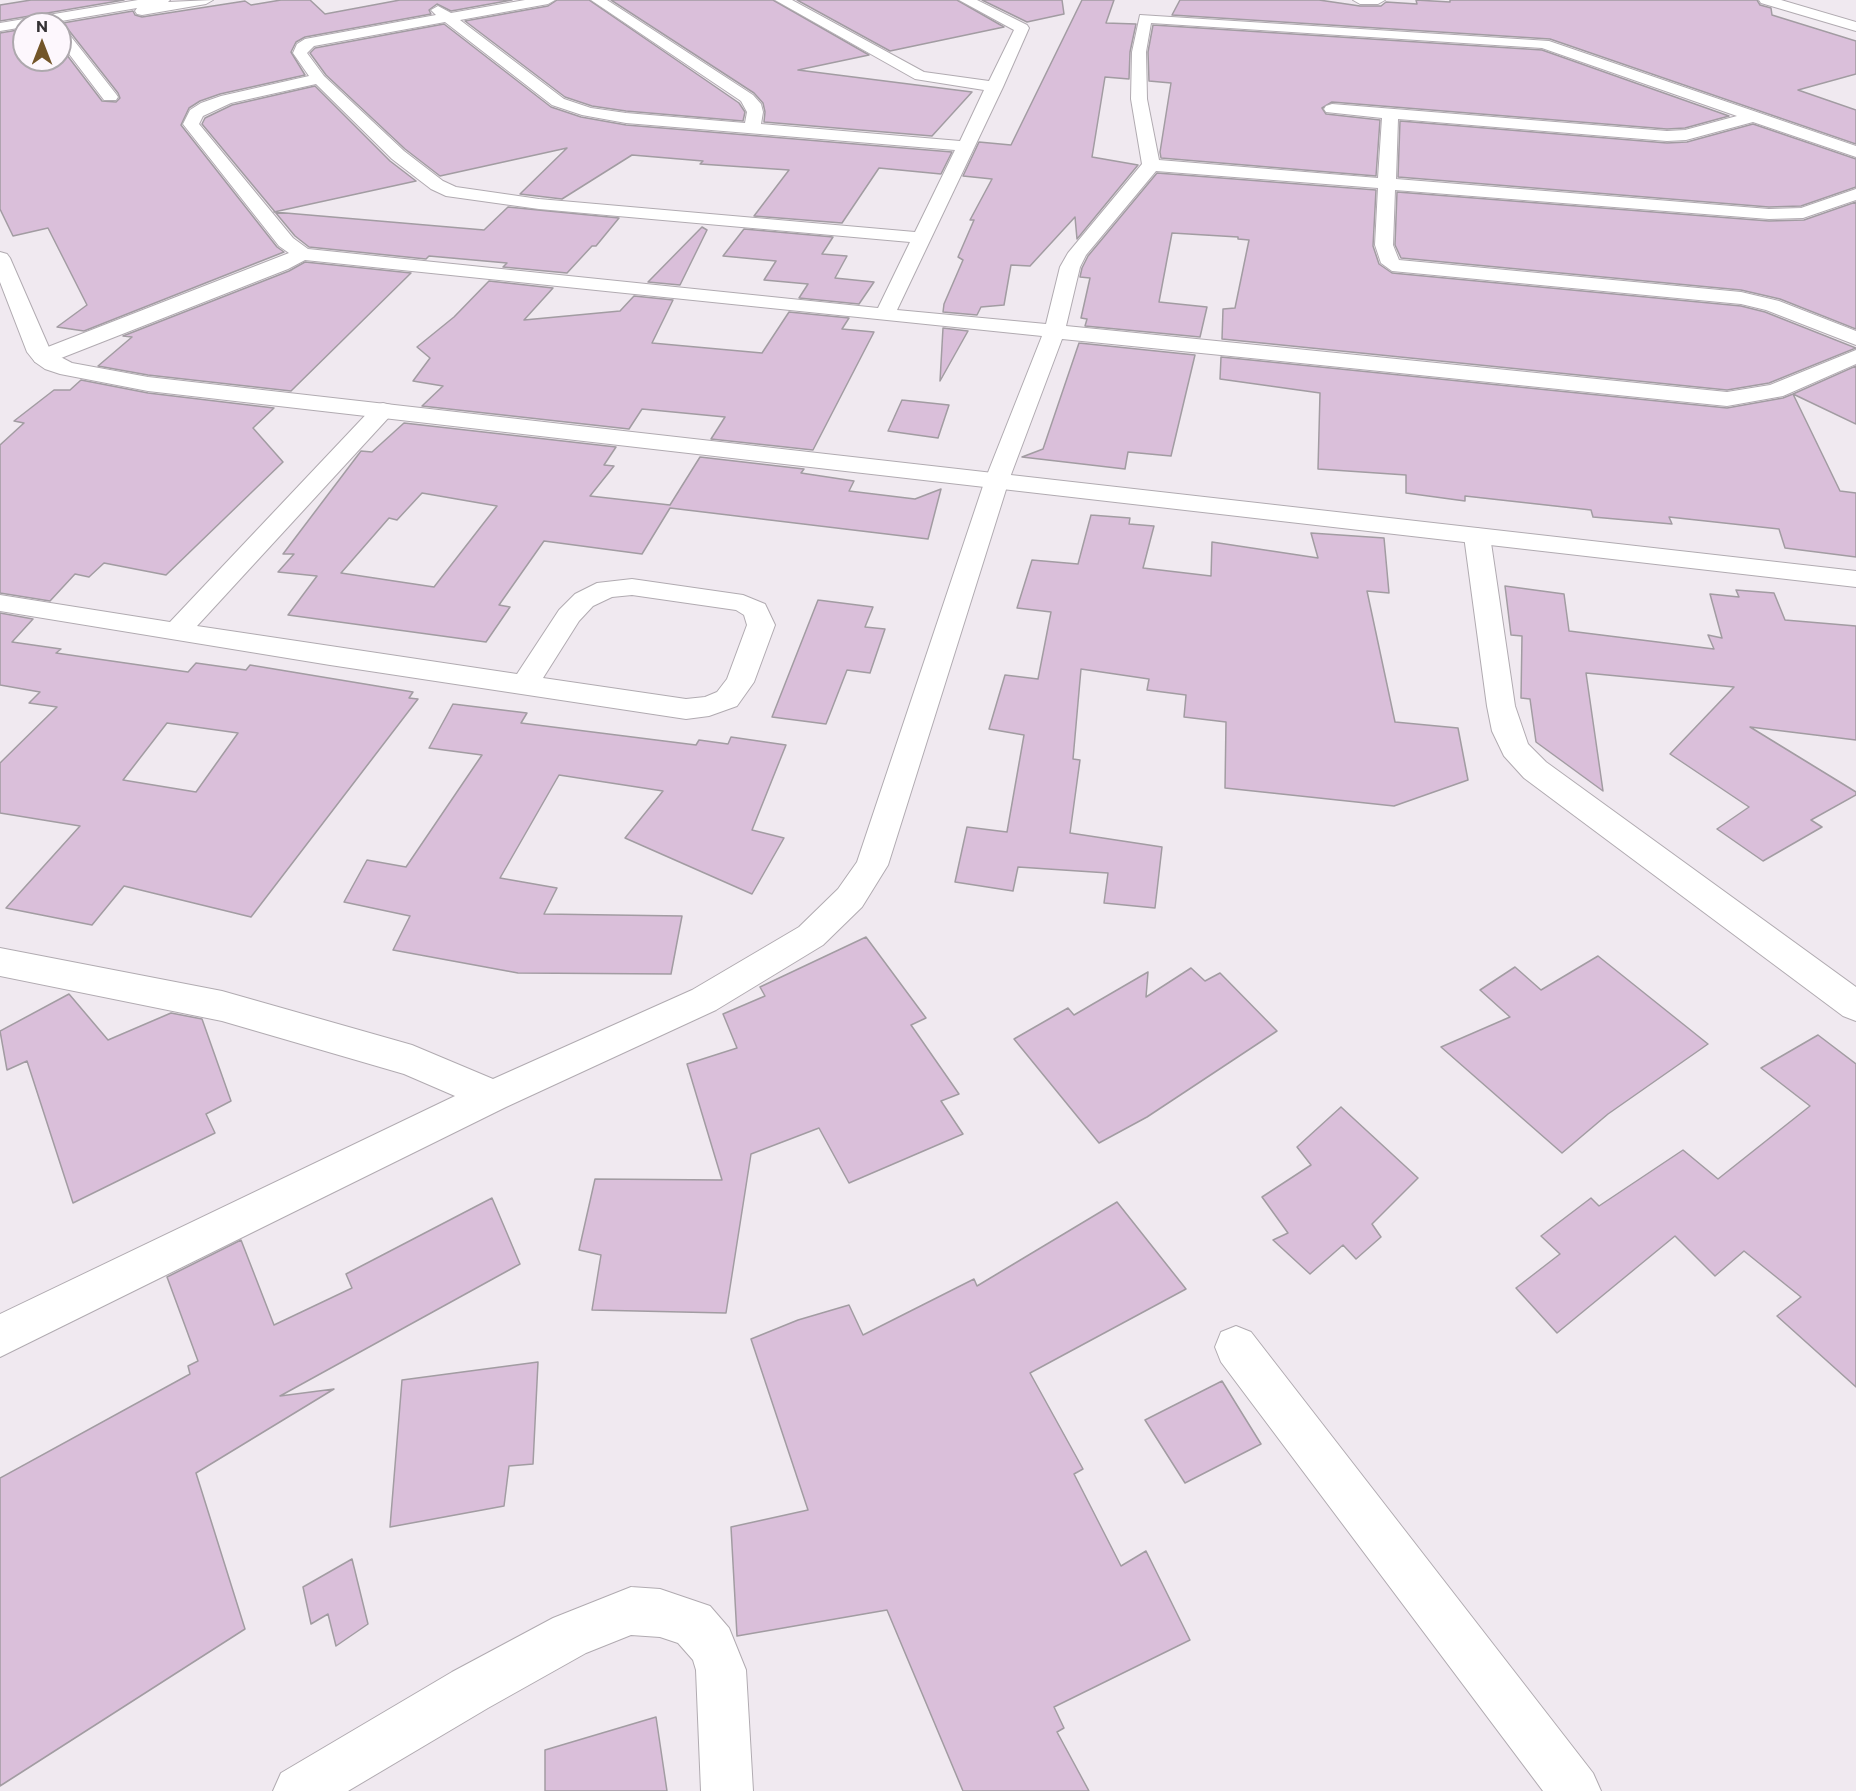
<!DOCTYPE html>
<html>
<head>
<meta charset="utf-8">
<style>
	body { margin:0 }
	#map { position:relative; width:1856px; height:1791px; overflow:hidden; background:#f0e9f0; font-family:Commissioner,sans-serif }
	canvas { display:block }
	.north { position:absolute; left:12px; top:12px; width:60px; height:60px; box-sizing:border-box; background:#fdf7fd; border:2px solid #ada8ad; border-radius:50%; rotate:0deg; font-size:16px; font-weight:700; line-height:24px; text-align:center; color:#343134 }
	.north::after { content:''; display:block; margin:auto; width:21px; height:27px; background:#735529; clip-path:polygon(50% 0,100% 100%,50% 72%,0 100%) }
</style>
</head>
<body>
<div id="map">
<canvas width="1856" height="1791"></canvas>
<div class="north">N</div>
</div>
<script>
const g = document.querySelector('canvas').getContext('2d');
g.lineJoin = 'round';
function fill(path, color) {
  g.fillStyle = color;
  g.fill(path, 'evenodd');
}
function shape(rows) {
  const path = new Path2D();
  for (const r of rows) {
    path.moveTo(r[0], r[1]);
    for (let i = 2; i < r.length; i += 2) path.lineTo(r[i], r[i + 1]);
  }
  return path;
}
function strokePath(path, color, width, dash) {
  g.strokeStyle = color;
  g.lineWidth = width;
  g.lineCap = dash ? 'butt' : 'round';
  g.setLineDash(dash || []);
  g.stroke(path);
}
const building = shape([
	[31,0,124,0,0,21,0,5,31,0],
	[281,0,310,0,325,14,400,0,512,0,451,11,437,4,429,10,431,14,305,37,296,42,291,52,305,75,220,94,200,101,189,108,181,125,277,247,284,252,84,331,57,327,87,305,48,228,13,236,0,209,0,33,24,29,24,60,60,60,60,46,102,101,116,102,120,98,118,93,67,28,57,24,133,11,135,15,142,17,245,1,251,5,281,0],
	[557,0,589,0,739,103,745,112,743,121,626,111,592,106,565,97,465,21,548,6,557,0],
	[611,0,773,0,869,55,798,70,972,92,932,136,764,122,765,112,763,103,754,93,611,0],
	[797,0,957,0,1004,27,890,51,797,0],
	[982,0,1062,0,1064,14,1027,22,982,0],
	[1082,0,1114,0,1106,23,1136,24,1130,52,1129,79,1105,77,1092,157,1138,165,1077,239,1075,217,1030,266,1011,265,1004,305,981,307,977,315,943,312,944,304,963,260,958,257,974,220,970,220,992,179,963,176,979,142,1011,145,1082,0],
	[1180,0,1319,0,1360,6,1381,6,1386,2,1417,4,1416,0,1450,2,1450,0,1757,0,1760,5,1771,8,1772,15,1856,41,1856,74,1798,90,1856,110,1856,144,1550,39,1172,15,1180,0],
	[444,24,551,107,581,117,626,125,952,152,941,174,879,168,842,223,754,216,789,170,700,164,703,161,632,155,562,199,520,194,567,148,440,176,405,149,326,75,310,53,315,48,444,24],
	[1153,25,1542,50,1729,116,1685,128,1667,129,1332,102,1322,108,1326,114,1380,120,1376,176,1161,158,1160,152,1171,83,1149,81,1148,52,1153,25],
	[315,86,390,161,416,181,274,212,484,230,508,207,619,218,596,246,592,246,567,273,503,267,507,263,429,256,426,259,309,247,295,236,202,124,205,118,232,105,315,86],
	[1400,121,1667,143,1687,142,1753,124,1856,159,1856,187,1801,206,1769,207,1398,177,1400,121],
	[1157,173,1376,190,1373,246,1379,264,1392,273,1741,306,1765,312,1856,348,1769,383,1727,390,1222,339,1223,309,1235,308,1249,240,1238,239,1238,237,1172,233,1159,302,1207,307,1200,337,1085,326,1087,319,1081,318,1090,278,1080,277,1082,268,1088,256,1157,173],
	[1397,192,1769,221,1804,220,1856,202,1856,329,1780,299,1741,290,1401,258,1395,245,1397,192],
	[702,227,707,230,680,285,648,282,702,227],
	[744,229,833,237,822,254,847,256,835,278,874,282,859,304,799,298,808,284,764,280,776,261,723,256,744,229],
	[305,262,411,273,291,391,148,375,98,366,132,337,123,336,289,271,305,262],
	[489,281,553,288,524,320,620,311,634,296,673,300,652,343,762,353,789,312,849,318,842,329,874,332,813,450,711,439,725,417,642,409,629,429,422,406,443,386,413,381,430,358,417,347,454,317,489,281],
	[943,328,968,331,940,381,943,328],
	[1079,343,1195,355,1171,456,1128,452,1125,469,1022,457,1043,449,1079,343],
	[1221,357,1727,408,1783,398,1793,394,1840,491,1856,493,1856,557,1785,548,1779,529,1669,517,1672,524,1593,517,1591,510,1465,496,1465,501,1406,493,1406,475,1318,469,1320,393,1220,379,1221,357],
	[1856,366,1856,424,1793,394,1856,366],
	[81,380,148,393,274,408,253,428,283,462,166,575,104,563,89,577,75,574,50,601,0,593,0,445,24,423,14,421,54,390,70,390,81,380],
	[902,400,949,405,938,438,888,431,902,400],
	[404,423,616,447,604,465,614,466,590,496,670,505,700,457,804,469,801,473,854,481,849,491,915,499,941,489,928,539,670,508,642,554,544,541,499,605,510,607,486,642,288,615,317,576,278,572,294,554,283,554,361,451,372,452,404,423],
	[422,493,497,506,434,587,341,573,389,518,397,520,422,493],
	[1091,515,1130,518,1129,524,1154,526,1143,568,1211,576,1212,542,1318,558,1311,533,1384,538,1389,593,1367,591,1395,722,1458,728,1468,780,1394,806,1225,788,1226,722,1184,717,1186,695,1147,690,1149,679,1081,669,1073,759,1080,760,1070,833,1162,847,1155,908,1104,903,1108,873,1018,867,1013,891,955,882,967,827,1007,832,1024,735,989,729,1005,675,1038,679,1051,612,1017,608,1032,560,1078,564,1091,515],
	[1505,586,1564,594,1569,631,1714,649,1708,635,1722,638,1710,594,1739,597,1736,590,1774,593,1785,620,1856,626,1856,740,1750,727,1856,792,1856,795,1811,820,1822,827,1763,861,1717,829,1749,807,1670,754,1734,687,1586,673,1603,791,1536,742,1530,699,1521,698,1522,636,1511,635,1505,586],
	[818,600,873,607,865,627,885,629,870,673,847,670,826,724,772,717,818,600],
	[0,613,33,619,12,642,61,649,56,653,188,672,196,663,246,670,250,665,413,692,409,698,418,699,251,917,124,886,92,925,6,908,80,826,0,813,0,763,57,707,29,703,40,692,0,685,0,613],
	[167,723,238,733,196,792,123,780,167,723],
	[453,704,527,713,521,723,696,745,699,740,728,744,731,737,786,745,752,830,784,838,752,894,625,838,663,791,559,775,500,878,557,888,544,914,682,916,671,974,518,973,393,950,410,916,344,902,367,860,406,867,482,755,429,748,453,704],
	[866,937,926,1018,911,1025,959,1094,941,1101,963,1134,849,1183,819,1128,751,1154,726,1313,592,1310,601,1255,579,1250,595,1179,722,1180,687,1064,737,1048,723,1014,765,996,760,987,866,937],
	[1598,956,1708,1044,1608,1114,1562,1153,1441,1047,1510,1017,1480,990,1515,967,1541,990,1598,956],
	[1191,968,1205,981,1220,973,1277,1031,1147,1117,1099,1143,1014,1039,1068,1008,1074,1015,1148,972,1146,997,1191,968],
	[69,994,108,1040,171,1013,202,1019,231,1101,206,1114,215,1133,73,1203,27,1061,7,1070,0,1031,69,994],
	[1818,1035,1856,1064,1856,1387,1777,1316,1801,1297,1744,1251,1715,1276,1675,1236,1557,1333,1516,1288,1560,1254,1541,1236,1591,1198,1599,1206,1683,1150,1718,1179,1810,1106,1761,1068,1818,1035],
	[1341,1107,1418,1178,1372,1224,1381,1237,1356,1259,1343,1245,1310,1274,1273,1240,1288,1233,1262,1197,1311,1165,1297,1147,1341,1107],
	[492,1198,520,1264,280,1396,334,1389,196,1473,245,1629,0,1786,0,1478,190,1374,188,1366,198,1361,167,1277,241,1240,274,1325,352,1288,346,1274,492,1198],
	[1117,1202,1186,1289,1030,1373,1083,1469,1074,1474,1121,1566,1146,1551,1190,1640,1054,1707,1064,1728,1057,1732,1089,1791,963,1791,887,1610,737,1636,731,1527,808,1510,751,1339,798,1320,849,1305,863,1335,974,1279,977,1286,1117,1202],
	[538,1362,533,1464,509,1466,504,1506,390,1527,402,1380,538,1362],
	[1222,1381,1261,1444,1185,1483,1145,1420,1222,1381],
	[352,1559,368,1624,336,1646,328,1614,311,1624,303,1587,352,1559],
	[656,1717,667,1791,545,1791,545,1750,656,1717]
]);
fill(building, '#dabfda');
strokePath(building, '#a29ca2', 1.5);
const minor = shape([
	[525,0,555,0,548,4,460,20,564,99,591,108,626,113,745,123,747,112,741,101,591,0,607,0,753,95,761,104,763,112,761,124,960,141,984,90,915,79,775,0,792,0,924,72,989,81,1014,30,959,0,977,0,1027,25,1029,28,1003,87,897,310,1046,324,1060,267,1068,253,1142,164,1131,99,1132,52,1140,15,1549,41,1856,146,1856,157,1753,122,1686,140,1667,141,1398,119,1396,179,1769,209,1801,208,1856,189,1856,200,1803,218,1769,219,1395,190,1393,245,1399,260,1741,292,1779,301,1856,331,1856,345,1766,310,1741,304,1392,271,1381,263,1375,245,1378,188,1156,171,1086,255,1080,267,1066,326,1727,392,1770,385,1856,350,1856,364,1783,396,1727,406,1062,339,1009,480,888,865,862,907,823,945,716,1010,506,1107,0,1357,0,1314,455,1096,404,1074,222,1021,0,976,0,948,222,991,412,1045,493,1079,692,990,799,927,838,889,857,862,985,480,1042,336,305,260,288,269,51,362,43,363,35,362,32,357,35,352,289,253,279,246,183,124,190,110,201,103,221,96,309,76,293,53,297,44,305,39,436,15,431,10,438,6,451,13,525,0],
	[445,22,552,105,582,115,626,123,955,150,915,232,539,199,456,187,443,181,404,151,324,76,307,53,314,46,445,22],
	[1151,23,1542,48,1737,116,1685,130,1667,131,1332,104,1326,106,1324,109,1326,112,1382,118,1378,178,1159,160,1147,99,1146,52,1151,23],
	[316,84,392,159,431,189,446,196,539,209,910,242,878,308,308,249,293,238,199,124,203,116,231,103,316,84],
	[1353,0,1385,0,1378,4,1360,4,1353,0],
	[60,28,65,29,116,94,118,97,116,100,104,100,60,42,60,28],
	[383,403,391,405,394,410,391,415,197,626,517,674,559,610,575,594,597,583,632,579,743,595,765,604,775,625,754,682,737,706,709,716,686,719,330,665,0,611,0,595,170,622,375,405,383,403],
	[632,595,736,610,744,615,747,625,727,679,717,692,705,697,686,699,543,678,579,621,593,606,612,597,632,595],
	[1477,528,1486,531,1490,536,1515,706,1528,744,1546,762,1856,987,1856,1021,1843,1016,1524,778,1504,756,1492,731,1487,706,1464,536,1468,531,1477,528],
	[1236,1326,1251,1332,1593,1773,1601,1791,1543,1791,1221,1362,1215,1347,1221,1332,1236,1326],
	[631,1587,660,1589,710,1606,729,1628,746,1670,753,1791,701,1791,696,1670,693,1660,678,1643,660,1637,631,1635,586,1653,488,1708,348,1791,273,1791,281,1773,452,1672,553,1618,631,1587]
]);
const tertiary = shape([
	[0,252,7,254,10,258,51,352,72,363,148,377,1856,571,1856,587,148,391,60,374,45,369,35,362,27,352,0,282,0,252]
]);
const secondary = shape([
	[138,0,170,0,168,2,213,0,206,4,142,15,137,14,135,11,137,8,44,24,24,24,24,27,0,31,0,23,138,0],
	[1759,0,1781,0,1856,22,1856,31,1761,3,1759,0]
]);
strokePath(minor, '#b1abb1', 2);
strokePath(tertiary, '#b1abb1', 2);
strokePath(secondary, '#b1abb1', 2);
fill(minor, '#fff');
fill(tertiary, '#fff');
fill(secondary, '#fff');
</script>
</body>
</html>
